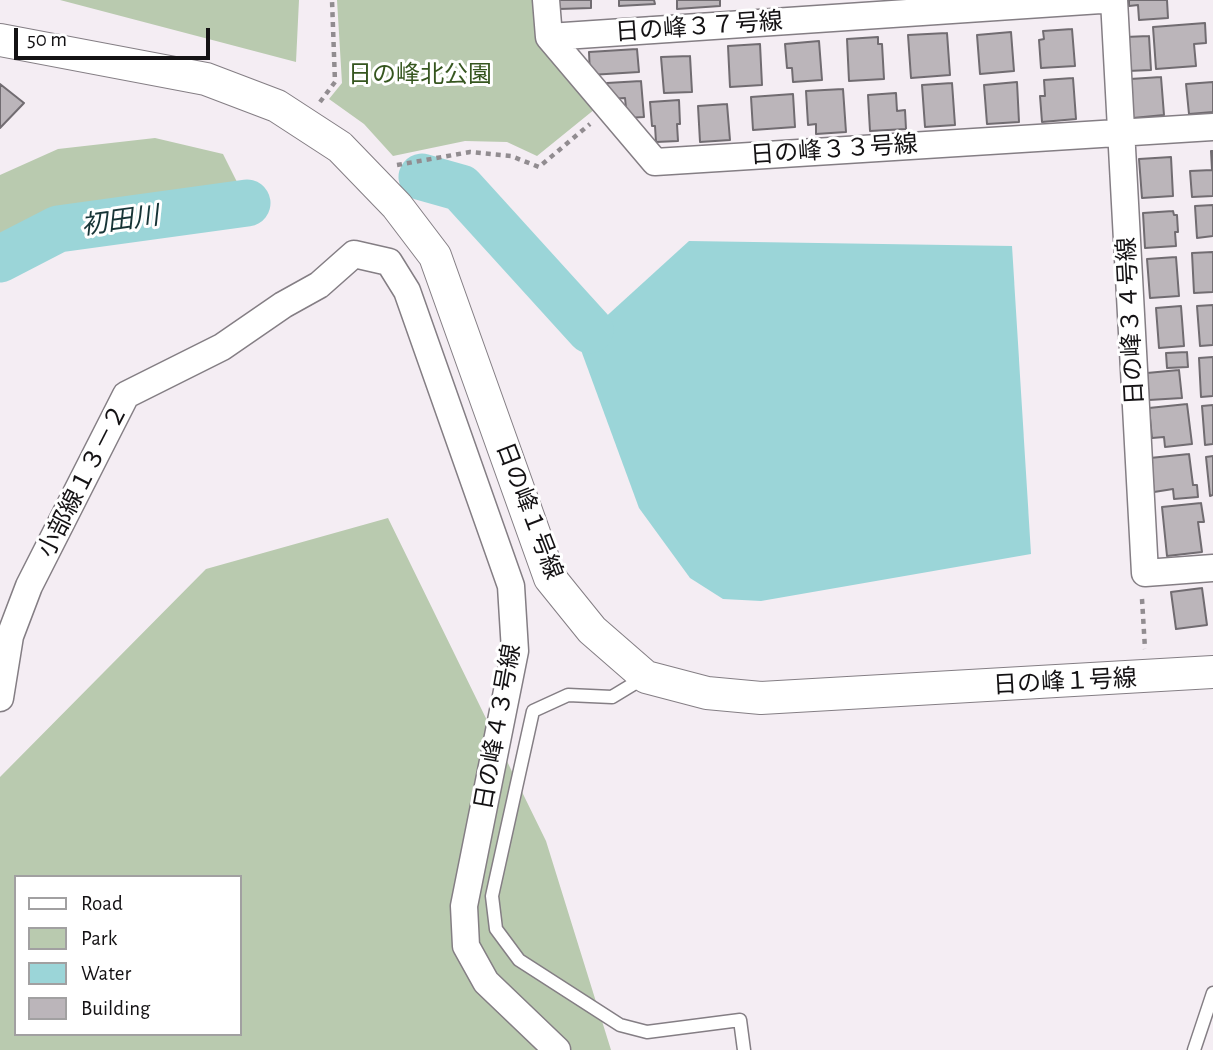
<!DOCTYPE html>
<html>
<head>
<meta charset="utf-8">
<style>
	body { margin:0 }
	#map { position:relative; width:1213px; height:1050px; overflow:hidden; background:#f4edf3; font-family:"Alegreya Sans",sans-serif }
	canvas { display:block }
	.legend { position:absolute; left:14px; top:875px; width:228px; height:161px; box-sizing:border-box; background:#fff; border:2px solid #a1a0a1; margin:0; padding:9px 12px; list-style:none; font-size:21px; color:#141214 }
	.legend li { display:flex; align-items:center; gap:14px; height:35px }
	.legend b { width:35px; border:2px solid #a1a0a1 }
	.scale { position:absolute; left:14px; top:28px; width:196px; height:32px; box-sizing:border-box; border:4px solid #141214; border-top:0; padding-left:9px; font-size:21px; line-height:24px; white-space:nowrap; color:#141214; -webkit-text-stroke:5px #fff; paint-order:stroke }
</style>
</head>
<body>
<div id="map">
<canvas width="1213" height="1050"></canvas>
<ul class="legend">
<li><b style="height:9px;background:#fff"></b>Road</li>
<li><b style="height:19px;background:#b9caaf"></b>Park</li>
<li><b style="height:19px;background:#9bd5d8"></b>Water</li>
<li><b style="height:19px;background:#bbb5ba"></b>Building</li>
</ul>
<div class="scale">50 m</div>
</div>
<script>
const g = document.querySelector('canvas').getContext('2d');
g.lineJoin = 'round';
function fill(path, color) {
  g.fillStyle = color;
  g.fill(path, 'evenodd');
}
function shape(rows) {
  const path = new Path2D();
  for (const r of rows) {
    path.moveTo(r[0], r[1]);
    for (let i = 2; i < r.length; i += 2) path.lineTo(r[i], r[i + 1]);
  }
  return path;
}
function strokePath(path, color, width, dash) {
  g.strokeStyle = color;
  g.lineWidth = width;
  g.lineCap = dash ? 'butt' : 'round';
  g.setLineDash(dash || []);
  g.stroke(path);
}
function label(font, color, halo, rows, align = 'center') {
  g.font = font + ' "Alegreya Sans","Noto Sans JP",sans-serif';
  g.lineWidth = 6;
  g.setLineDash([]);
  g.textBaseline = 'middle';
  g.strokeStyle = halo;
  g.fillStyle = color;
  for (const [text, x, y, turn = 0] of rows) {
    g.save();
    g.translate(x, y);
    g.rotate((+turn || 0) * Math.PI / 180);
    g.textAlign = isNaN(turn) ? turn : align;
    if (halo) g.strokeText(text, 0, 0);
    g.fillText(text, 0, 0);
    g.restore();
  }
}
fill(shape([
	[60,0,299,0,296,62],
	[337,0,537,0,595,109,537,156,507,142,465,141,393,156,364,124,329,99,342,83],
	[155,138,223,154,240,188,61,215,0,243,0,175,58,149],
	[388,518,546,841,611,1050,0,1050,0,777,206,569],
	[16,877,240,877,240,1034,16,1034]
]), '#b9caaf');
fill(shape([
	[689,241,1012,246,1031,554,761,601,723,599,690,578,639,508,578,342]
]), '#9bd5d8');
strokePath(shape([
	[422,177,461,188,590,330],
	[0,259,58,229,247,203]
]), '#9bd5d8', 47);
const building = shape([
	[558,0,591,0,591,8,559,9,558,0],
	[619,0,654,0,655,4,619,6,619,0],
	[677,0,720,0,720,6,677,9,677,0],
	[1129,0,1167,0,1168,18,1139,20,1138,5,1129,6,1129,0],
	[1205,23,1206,43,1194,44,1196,66,1156,69,1153,27,1205,23],
	[1072,29,1075,66,1041,68,1039,40,1044,39,1043,31,1072,29],
	[1011,32,1014,71,980,74,977,35,1011,32],
	[947,33,950,75,911,78,908,35,947,33],
	[1149,36,1151,70,1128,71,1125,37,1149,36],
	[878,37,878,44,882,44,884,79,849,81,847,39,878,37],
	[819,41,822,80,793,82,792,68,787,68,785,44,819,41],
	[760,44,762,85,730,87,728,46,760,44],
	[637,49,639,72,590,75,589,52,637,49],
	[690,56,692,92,664,93,661,57,690,56],
	[1161,77,1164,115,1133,118,1130,79,1161,77],
	[1073,78,1076,119,1042,122,1040,96,1045,96,1044,80,1073,78],
	[641,81,644,117,627,118,625,98,609,99,607,83,641,81],
	[1017,82,1019,122,987,124,984,85,1017,82],
	[1213,82,1213,112,1189,114,1186,84,1213,82],
	[952,83,955,125,925,127,922,85,952,83],
	[0,84,24,103,0,128,0,84],
	[843,89,846,132,816,134,816,124,808,125,806,91,843,89],
	[896,93,897,111,905,110,906,129,870,131,868,95,896,93],
	[793,94,795,127,753,130,751,97,793,94],
	[679,100,680,124,677,124,678,141,656,142,655,126,652,126,650,102,679,100],
	[727,104,730,140,700,142,698,106,727,104],
	[1211,151,1213,151,1213,196,1192,197,1190,171,1212,170,1211,151],
	[1171,157,1173,196,1142,198,1139,159,1171,157],
	[1213,205,1213,236,1197,238,1195,206,1213,205],
	[1173,211,1174,215,1177,215,1178,232,1175,232,1176,246,1145,248,1143,213,1173,211],
	[1213,252,1213,292,1194,293,1192,253,1213,252],
	[1176,257,1179,296,1150,298,1147,259,1176,257],
	[1213,305,1213,345,1200,346,1197,306,1213,305],
	[1181,306,1184,346,1159,348,1156,308,1181,306],
	[1187,352,1188,367,1167,368,1166,353,1187,352],
	[1213,357,1213,396,1201,397,1199,358,1213,357],
	[1179,370,1182,398,1149,400,1147,373,1179,370],
	[1187,404,1192,444,1165,447,1164,437,1152,438,1149,408,1187,404],
	[1213,405,1213,444,1205,445,1202,406,1213,405],
	[1189,454,1193,485,1197,485,1198,497,1174,499,1173,489,1154,492,1150,458,1189,454],
	[1213,456,1213,495,1210,496,1206,457,1213,456],
	[1201,503,1204,522,1198,522,1202,552,1167,556,1162,507,1201,503],
	[1202,588,1207,625,1176,629,1171,592,1202,588]
]);
fill(building, '#bbb5ba');
strokePath(building, '#716c71', 2);
const service = shape([
	[645,677,612,697,568,695,533,711,492,896,496,929,519,960,620,1025,647,1032,740,1020,744,1050],
	[1194,1050,1213,993]
]);
const minor = shape([
	[546,0,549,37,655,162,1213,127],
	[1114,0,1145,573,1213,568],
	[549,37,1101,0],
	[0,698,10,636,29,586,126,395,222,347,283,305,319,285,354,254,389,262,407,291,511,586,515,651,464,906,466,946,486,982,557,1050]
]);
const tertiary = shape([
	[0,40,206,79,277,106,340,147,397,206,435,256,550,578,592,630,646,677,707,693,761,698,1213,672]
]);
strokePath(service, '#847e84', 15);
strokePath(minor, '#847e84', 29);
strokePath(tertiary, '#847e84', 34);
strokePath(shape([
	[320,102,335,82,332,0],
	[397,165,470,152,511,156,539,167,590,124],
	[1142,599,1145,649]
]), '#918c90', 4.5, [5, 5]);
strokePath(service, '#fff', 12);
strokePath(minor, '#fff', 26);
strokePath(tertiary, '#fff', 32);
label('24px', '#141214', '#fff', [
	["日の峰３７号線",699,27,-4],
	["日の峰３３号線",834,150,-4],
	["日の峰３４号線",1131,321,-93],
	["小部線１３－２",83,481,-63],
	["日の峰１号線",529,511,69],
	["日の峰１号線",1065,682,-3],
	["日の峰４３号線",498,727,-80]
]);
label('24px', '#36561f', '#fff', [
	["日の峰北公園",420,75]
]);
label('italic 26px', '#163436', '#fff', [
	["初田川",120,221,-8]
]);
</script>
</body>
</html>
